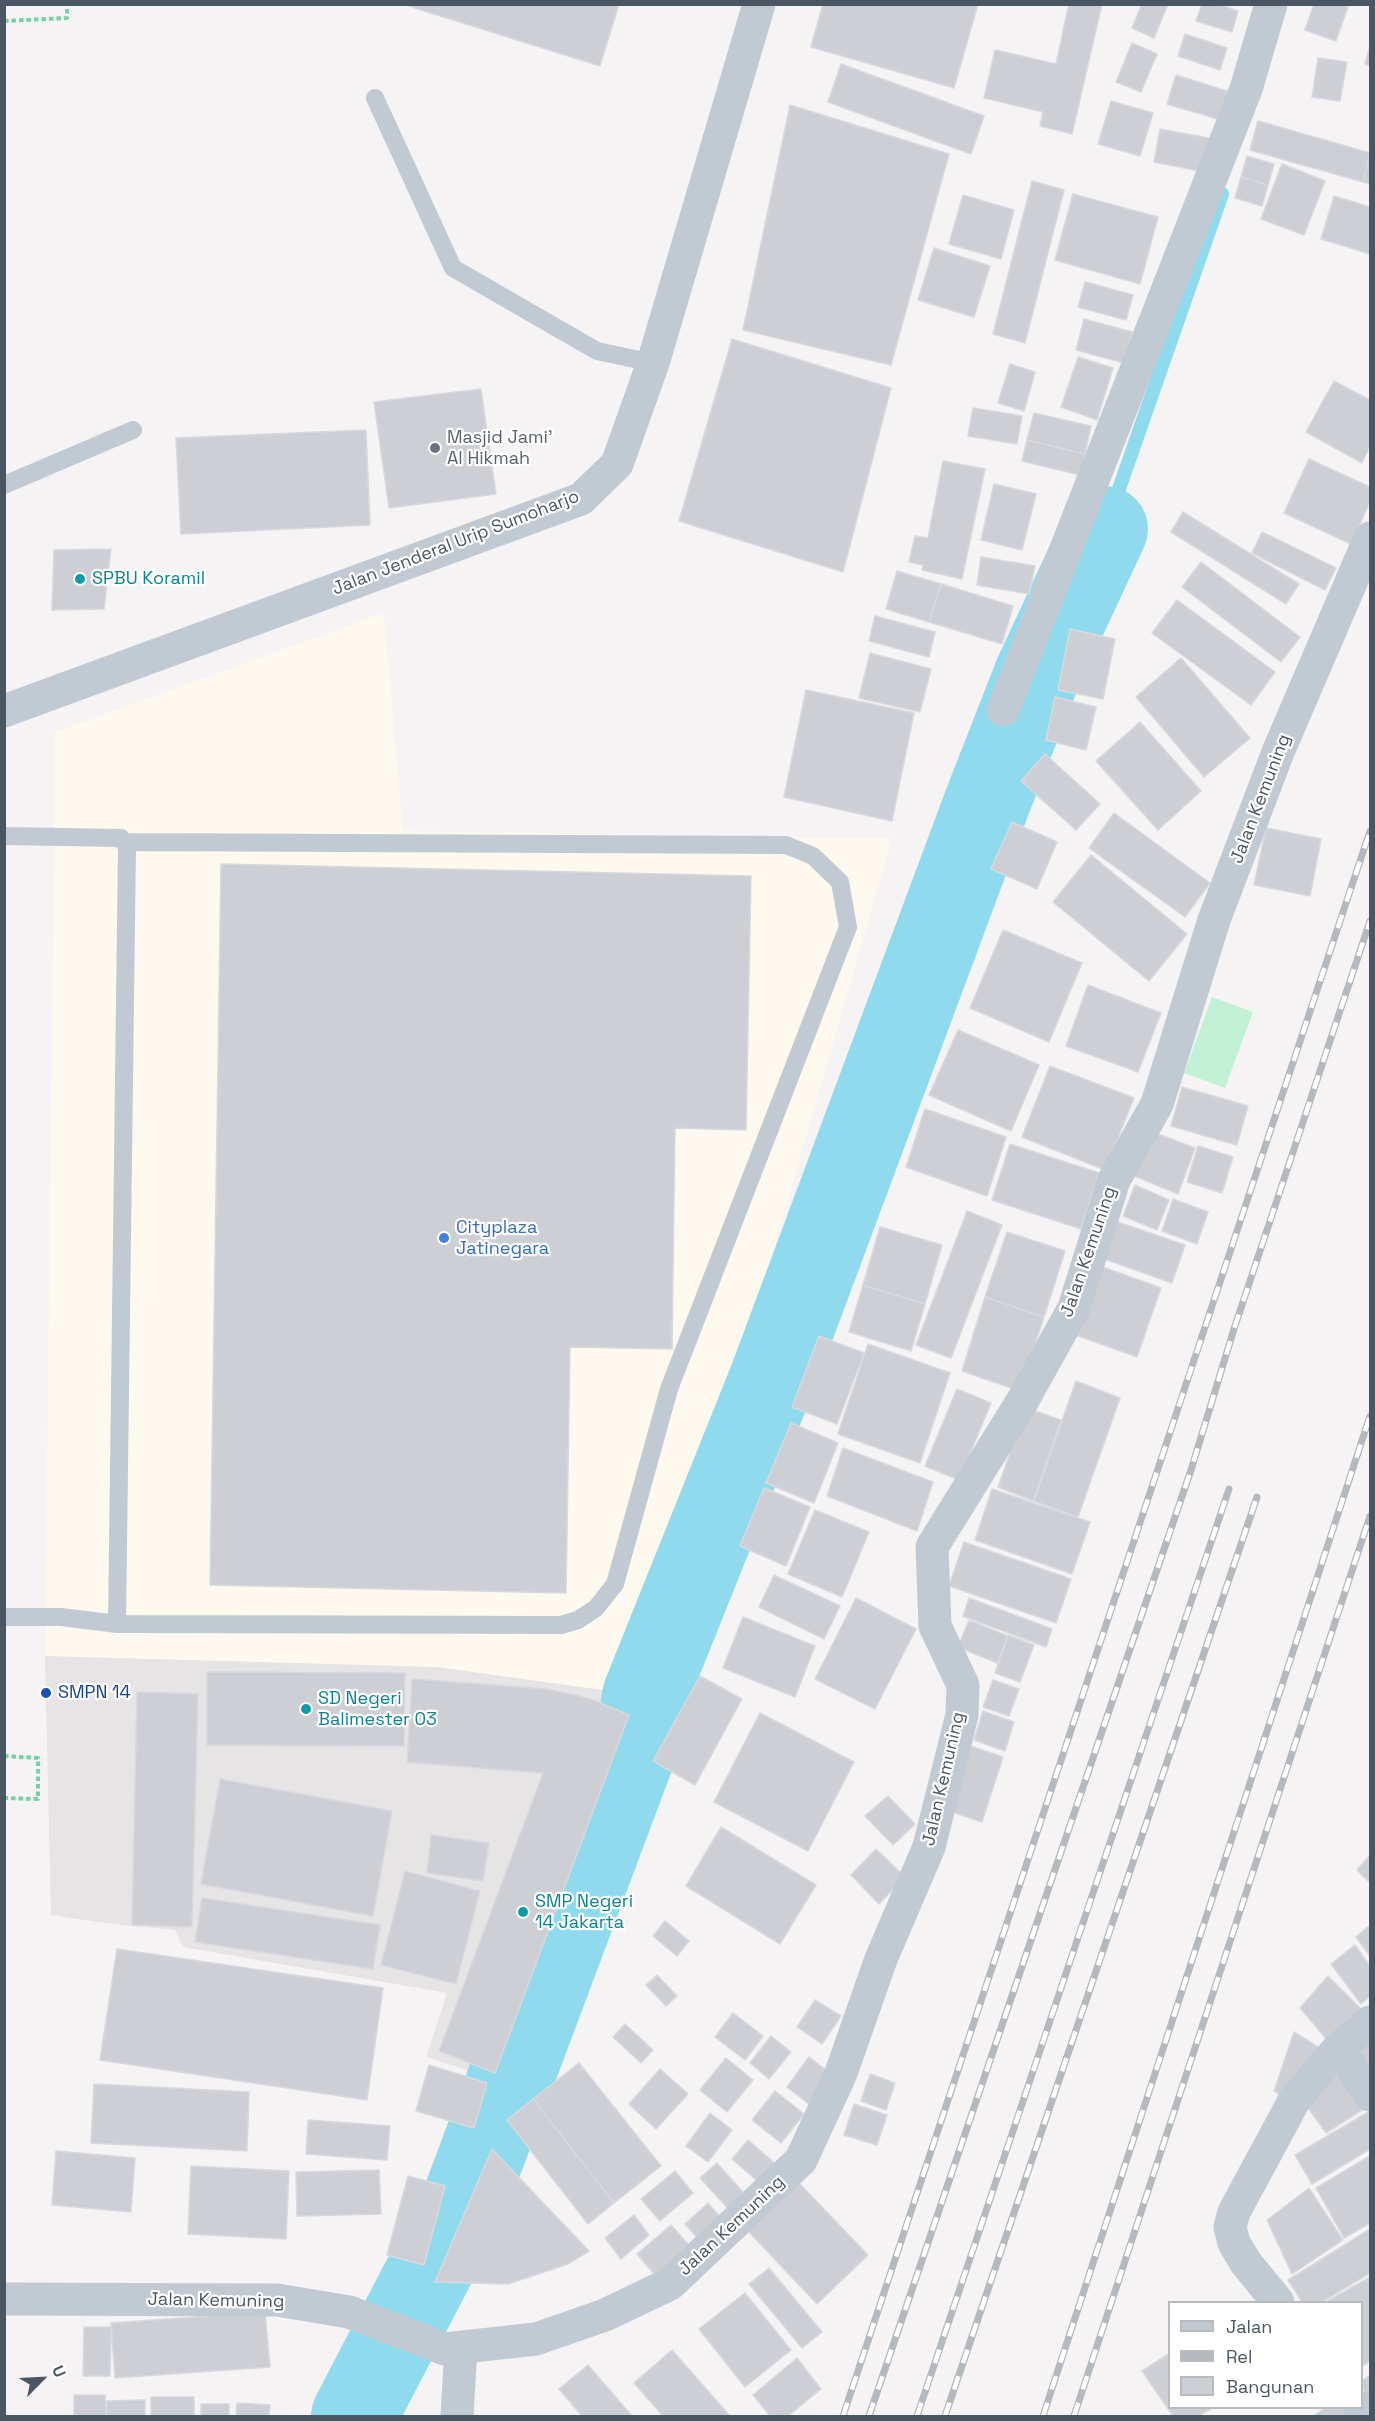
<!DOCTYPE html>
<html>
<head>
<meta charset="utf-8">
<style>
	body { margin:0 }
	#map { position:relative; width:1375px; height:2421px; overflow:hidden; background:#f5f3f3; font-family:"Space Grotesk",sans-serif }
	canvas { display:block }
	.frame { position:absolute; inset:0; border:6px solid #4a5661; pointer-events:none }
	.legend { position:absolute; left:1168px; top:2301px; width:195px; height:108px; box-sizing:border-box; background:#fff; border:2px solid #b7bbc0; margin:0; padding:8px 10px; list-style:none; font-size:18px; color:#4a5661 }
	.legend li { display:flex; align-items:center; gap:12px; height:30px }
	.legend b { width:30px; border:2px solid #b7bbc0 }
	.north { position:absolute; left:12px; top:2349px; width:60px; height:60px; -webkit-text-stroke:4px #fff; paint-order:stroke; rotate:66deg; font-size:16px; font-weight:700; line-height:24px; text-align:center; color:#4a5661 }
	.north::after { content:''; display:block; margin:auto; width:21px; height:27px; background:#4a5661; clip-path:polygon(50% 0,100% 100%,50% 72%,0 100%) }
</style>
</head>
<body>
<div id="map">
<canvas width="1375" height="2421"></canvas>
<div class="frame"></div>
<ul class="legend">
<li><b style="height:8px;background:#c1cad2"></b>Jalan</li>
<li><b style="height:8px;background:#b5b8bd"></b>Rel</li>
<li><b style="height:16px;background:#cdcfd5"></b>Bangunan</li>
</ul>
<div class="north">U</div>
</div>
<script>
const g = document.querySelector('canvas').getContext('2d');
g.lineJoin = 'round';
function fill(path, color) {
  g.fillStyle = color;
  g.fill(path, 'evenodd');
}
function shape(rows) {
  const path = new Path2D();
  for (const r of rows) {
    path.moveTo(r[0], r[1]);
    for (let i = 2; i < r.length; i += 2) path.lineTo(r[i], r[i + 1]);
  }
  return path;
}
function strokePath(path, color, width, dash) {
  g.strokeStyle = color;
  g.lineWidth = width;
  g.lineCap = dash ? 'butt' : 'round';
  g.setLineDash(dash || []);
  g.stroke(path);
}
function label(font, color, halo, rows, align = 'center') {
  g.font = font + ' "Space Grotesk",sans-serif';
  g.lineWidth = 4.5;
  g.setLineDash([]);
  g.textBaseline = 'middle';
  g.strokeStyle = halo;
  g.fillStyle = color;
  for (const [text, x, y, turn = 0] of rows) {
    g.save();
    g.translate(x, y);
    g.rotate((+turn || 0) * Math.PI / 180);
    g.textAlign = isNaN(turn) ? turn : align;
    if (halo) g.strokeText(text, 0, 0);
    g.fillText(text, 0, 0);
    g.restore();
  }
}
fill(shape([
	[384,613,403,831,892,839,645,1696,437,1667,45,1656,55,732]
]), '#fdf9ef');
fill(shape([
	[45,1656,437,1667,645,1696,501,2081,426,2057,447,1993,183,1947,175,1930,113,1924,51,1915]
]), '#e6e4e5');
fill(shape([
	[1212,997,1253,1012,1225,1088,1184,1073]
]), '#c3f1d5');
strokePath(shape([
	[1105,529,1222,194]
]), '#90daee', 14);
strokePath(shape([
	[354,2416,462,2208,639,1736,645,1696,771,1382,988,800,1037,675,1105,529]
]), '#90daee', 86);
const building = shape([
	[402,4,619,4,600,66,402,4],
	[823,4,978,4,954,88,811,47,823,4],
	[1069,4,1102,4,1072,134,1040,126,1043,112,984,98,995,50,1056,64,1069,4],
	[1142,4,1168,4,1154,38,1132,28,1142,4],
	[1202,4,1218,4,1238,11,1232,32,1196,21,1202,4],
	[1314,4,1349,4,1336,41,1305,30,1314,4],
	[1185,34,1227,48,1220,70,1178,56,1185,34],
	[1132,43,1157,54,1141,92,1116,82,1132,43],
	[1370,46,1370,66,1365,64,1370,46],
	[1318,58,1347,62,1340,101,1312,97,1318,58],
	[841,64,984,116,971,154,828,102,841,64],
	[1176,75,1230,92,1221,120,1167,104,1176,75],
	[1111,101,1153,113,1140,156,1098,144,1111,101],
	[790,105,949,154,891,365,743,330,790,105],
	[1258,121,1370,153,1363,182,1250,150,1258,121],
	[1160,129,1214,139,1209,173,1154,162,1160,129],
	[1370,154,1370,184,1363,182,1370,154],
	[1247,156,1274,164,1268,185,1241,177,1247,156],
	[1282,164,1325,181,1304,235,1261,219,1282,164],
	[1241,177,1268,185,1262,206,1235,198,1241,177],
	[1032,181,1064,190,1025,343,993,334,1032,181],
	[1073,194,1158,217,1140,284,1055,260,1073,194],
	[963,195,1014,210,1001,259,949,244,963,195],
	[1334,196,1370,207,1370,254,1321,239,1334,196],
	[934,248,990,266,974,317,918,300,934,248],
	[1085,282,1133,295,1126,320,1078,307,1085,282],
	[1084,319,1132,332,1124,363,1076,350,1084,319],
	[732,339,891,388,843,572,679,521,732,339],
	[1078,357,1113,368,1097,420,1061,407,1078,357],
	[1010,364,1035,372,1024,411,998,403,1010,364],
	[1334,381,1370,400,1370,446,1362,463,1306,432,1334,381],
	[481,389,496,494,389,508,374,402,481,389],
	[973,408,1022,416,1017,444,968,436,973,408],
	[1034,413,1091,426,1085,454,1027,440,1034,413],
	[366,430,370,525,181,534,176,438,366,430],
	[1027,440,1085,454,1080,475,1022,461,1027,440],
	[1309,459,1370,487,1370,502,1351,544,1284,513,1309,459],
	[943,461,985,469,962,579,922,570,923,565,909,562,915,536,928,538,943,461],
	[994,484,1036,494,1022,550,981,540,994,484],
	[1183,512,1299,584,1286,604,1171,532,1183,512],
	[1262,532,1336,568,1325,590,1252,553,1262,532],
	[111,549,104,609,52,610,54,550,111,549],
	[981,557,1035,566,1029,594,977,585,981,557],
	[1201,562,1300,637,1281,662,1182,587,1201,562],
	[897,571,941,584,929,622,886,609,897,571],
	[941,584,1013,606,1002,644,929,622,941,584],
	[1177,600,1275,672,1251,705,1152,633,1177,600],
	[875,616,935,632,929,657,869,641,875,616],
	[1070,629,1115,639,1103,699,1058,690,1070,629],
	[870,653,931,669,920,712,859,698,870,653],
	[1181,658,1250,738,1204,777,1136,697,1181,658],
	[806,690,914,713,892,821,784,797,806,690],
	[1055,697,1096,707,1086,750,1046,740,1055,697],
	[1140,722,1201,791,1158,830,1096,761,1140,722],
	[1045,754,1100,804,1076,830,1021,781,1045,754],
	[1114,813,1210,883,1185,917,1089,848,1114,813],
	[1012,822,1057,842,1037,889,991,869,1012,822],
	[1266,828,1321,839,1310,896,1254,885,1266,828],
	[1091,855,1187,934,1149,981,1053,902,1091,855],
	[221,864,751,876,746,1130,675,1128,672,1349,570,1347,566,1593,210,1585,221,864],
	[1003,930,1082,963,1049,1042,970,1008,1003,930],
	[1088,985,1161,1013,1138,1072,1066,1046,1088,985],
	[958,1030,1039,1065,1011,1131,929,1095,958,1030],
	[1050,1066,1134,1098,1105,1170,1022,1137,1050,1066],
	[1182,1087,1248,1106,1237,1145,1171,1126,1182,1087],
	[925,1109,1006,1137,987,1196,906,1167,925,1109],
	[1150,1131,1195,1148,1178,1194,1132,1175,1150,1131],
	[1010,1144,1099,1173,1081,1229,992,1200,1010,1144],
	[1198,1146,1233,1157,1222,1193,1187,1182,1198,1146],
	[1135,1185,1169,1200,1157,1230,1123,1216,1135,1185],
	[1173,1199,1208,1212,1197,1244,1162,1231,1173,1199],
	[967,1211,1002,1225,951,1358,916,1345,967,1211],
	[1109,1219,1185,1245,1172,1283,1096,1256,1109,1219],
	[880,1227,942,1245,925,1304,863,1285,880,1227],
	[1007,1232,1065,1251,1044,1317,985,1297,1007,1232],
	[1100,1266,1161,1288,1137,1357,1076,1335,1100,1266],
	[863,1285,925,1304,911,1351,849,1332,863,1285],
	[985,1297,1044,1317,1020,1391,962,1371,985,1297],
	[819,1336,864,1353,837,1424,792,1407,819,1336],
	[868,1344,950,1373,920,1463,838,1434,868,1344],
	[1076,1381,1120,1398,1078,1517,1034,1501,1076,1381],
	[957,1389,991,1403,959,1480,925,1466,957,1389],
	[1026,1408,1061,1420,1033,1501,998,1487,1026,1408],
	[791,1423,838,1443,814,1503,766,1483,791,1423],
	[843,1448,933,1482,917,1531,827,1496,843,1448],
	[764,1488,810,1507,786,1566,740,1546,764,1488],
	[992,1489,1090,1522,1072,1574,975,1540,992,1489],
	[815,1510,869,1532,842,1597,788,1574,815,1510],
	[964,1542,1071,1579,1056,1623,949,1586,964,1542],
	[774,1575,840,1606,824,1639,759,1607,774,1575],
	[856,1598,916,1629,875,1709,815,1679,856,1598],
	[969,1598,1052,1629,1046,1647,963,1616,969,1598],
	[743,1617,815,1646,795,1697,723,1668,743,1617],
	[969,1620,1008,1636,997,1663,958,1647,969,1620],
	[1008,1635,1034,1645,1020,1682,995,1673,1008,1635],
	[207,1672,405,1673,404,1746,207,1745,207,1672],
	[700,1676,742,1699,695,1785,653,1761,700,1676],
	[412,1679,547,1689,588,1698,629,1715,495,2073,439,2051,543,1773,407,1762,412,1679],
	[993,1680,1019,1689,1009,1716,983,1707,993,1680],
	[137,1692,198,1694,192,1927,132,1925,137,1692],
	[983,1711,1014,1722,1005,1751,974,1740,983,1711],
	[760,1713,854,1762,808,1851,714,1802,760,1713],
	[971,1746,1003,1757,982,1822,949,1811,971,1746],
	[220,1779,392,1811,373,1916,201,1884,220,1779],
	[888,1796,915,1824,893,1845,865,1816,888,1796],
	[721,1827,816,1885,780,1944,686,1886,721,1827],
	[431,1835,489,1843,483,1881,427,1873,431,1835],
	[876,1849,905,1877,879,1904,851,1875,876,1849],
	[1370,1855,1370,1883,1357,1870,1370,1855],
	[405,1871,480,1891,456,1984,381,1965,405,1871],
	[202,1898,380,1925,373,1969,195,1942,202,1898],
	[665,1921,689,1941,677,1956,653,1936,665,1921],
	[1370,1925,1370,1956,1356,1937,1370,1925],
	[1355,1945,1370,1966,1370,1996,1361,2004,1331,1964,1355,1945],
	[117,1949,383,1988,367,2100,100,2060,117,1949],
	[657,1975,677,1996,666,2006,646,1985,657,1975],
	[1328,1976,1362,2010,1329,2042,1300,2008,1328,1976],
	[815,2000,841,2016,822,2044,797,2027,815,2000],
	[733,2013,763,2036,745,2060,715,2037,733,2013],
	[625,2024,653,2050,641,2063,613,2037,625,2024],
	[1294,2032,1323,2050,1283,2097,1274,2091,1294,2032],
	[1370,2032,1370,2073,1352,2044,1370,2032],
	[771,2036,791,2052,769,2079,750,2063,771,2036],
	[809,2057,831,2074,809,2104,787,2087,809,2057],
	[1339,2057,1370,2105,1326,2133,1301,2098,1339,2057],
	[726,2058,753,2080,727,2112,700,2090,726,2058],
	[579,2063,661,2166,614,2203,533,2099,579,2063],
	[429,2065,487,2083,474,2128,416,2111,429,2065],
	[660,2069,688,2094,656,2129,629,2104,660,2069],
	[870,2074,895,2083,886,2110,861,2101,870,2074],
	[94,2084,249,2092,247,2151,91,2143,94,2084],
	[775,2091,804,2114,781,2143,752,2120,775,2091],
	[533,2099,614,2203,588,2224,507,2120,533,2099],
	[854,2104,887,2115,877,2145,844,2135,854,2104],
	[1370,2111,1370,2149,1312,2184,1295,2155,1370,2111],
	[710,2113,732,2130,708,2162,686,2146,710,2113],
	[308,2120,390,2126,387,2160,306,2154,308,2120],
	[748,2140,778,2166,762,2185,732,2159,748,2140],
	[492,2149,589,2251,568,2264,508,2284,435,2282,492,2149],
	[56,2151,135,2158,131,2212,52,2205,56,2151],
	[1370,2156,1370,2223,1344,2238,1316,2188,1370,2156],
	[717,2163,749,2199,733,2214,700,2178,717,2163],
	[191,2166,289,2171,286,2239,188,2234,191,2166],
	[379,2170,381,2214,297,2216,296,2172,379,2170],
	[675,2171,693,2193,660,2221,641,2199,675,2171],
	[408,2176,445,2186,424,2265,387,2255,408,2176],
	[798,2182,868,2255,817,2304,747,2230,798,2182],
	[1309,2188,1343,2240,1292,2274,1267,2220,1309,2188],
	[708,2203,723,2220,700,2241,685,2224,708,2203],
	[634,2215,649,2235,621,2259,605,2238,634,2215],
	[671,2225,690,2246,656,2276,637,2254,671,2225],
	[1370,2229,1370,2273,1322,2302,1302,2302,1288,2280,1370,2229],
	[769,2268,822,2332,802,2348,749,2284,769,2268],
	[1370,2277,1370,2361,1362,2366,1362,2302,1326,2302,1370,2277],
	[745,2293,791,2350,745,2387,699,2329,745,2293],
	[265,2312,270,2367,115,2378,111,2323,265,2312],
	[84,2327,111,2327,110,2376,83,2376,84,2327],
	[672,2350,730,2416,663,2416,634,2383,672,2350],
	[1170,2353,1170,2408,1212,2408,1198,2416,1173,2416,1142,2371,1170,2353],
	[797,2358,821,2389,788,2416,770,2416,753,2395,797,2358],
	[588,2365,632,2416,582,2416,559,2389,588,2365],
	[1370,2375,1370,2401,1362,2387,1362,2381,1370,2375],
	[74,2395,105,2395,106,2416,74,2416,74,2395],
	[151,2397,194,2397,194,2416,151,2416,151,2397],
	[145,2400,145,2416,107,2416,107,2401,145,2400],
	[237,2403,270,2405,269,2416,236,2416,237,2403],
	[201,2404,229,2404,229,2416,201,2416,201,2404],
	[1325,2408,1352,2408,1359,2416,1313,2416,1325,2408]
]);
fill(building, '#cdcfd5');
strokePath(building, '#d7d9de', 1.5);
strokePath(shape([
	[4,21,67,18,67,4],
	[4,1756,38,1758,38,1799,4,1798]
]), '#7ad0a6', 4, [4.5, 3]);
strokePath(shape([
	[375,98,453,268,597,351,653,363],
	[4,485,133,430],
	[4,836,121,838,127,847,117,1624,61,1617,4,1617],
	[117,1624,561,1625,578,1620,596,1608,615,1584,669,1389,848,927,840,882,813,856,786,845,125,842]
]), '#c1cad2', 18);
strokePath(shape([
	[1003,710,1246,89,1271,4],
	[4,711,581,499,617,464,653,363,759,4],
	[1338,2049,1370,2095],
	[4,2299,277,2300,349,2312,445,2349,536,2339,605,2315,670,2284,801,2160,841,2073,881,1959,929,1847,962,1715,963,1685,935,1626,932,1547,1023,1400,1074,1308,1114,1180,1157,1104,1214,920,1278,752,1370,538],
	[1278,2302,1246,2263,1234,2243,1230,2227,1234,2212,1295,2099,1338,2049,1370,2022],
	[1360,2408,1368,2416],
	[457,2416,461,2347]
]), '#c1cad2', 33);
const rail = shape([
	[843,2416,1370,831],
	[869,2416,1191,1470,1234,1329,1370,921],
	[917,2416,1229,1489],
	[945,2416,1257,1497],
	[1043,2416,1370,1416],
	[1074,2416,1370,1516]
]);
strokePath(rail, '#b5b8bd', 7);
strokePath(rail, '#fff', 4.5, [14]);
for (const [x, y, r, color] of [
	[435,448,6,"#6b7280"],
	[80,579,6,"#0f9aa8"],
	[444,1238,6,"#3f7fe0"],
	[46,1693,6,"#1a4fb4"],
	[306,1709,6,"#0f9aa8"],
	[523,1912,6,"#0f9aa8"]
]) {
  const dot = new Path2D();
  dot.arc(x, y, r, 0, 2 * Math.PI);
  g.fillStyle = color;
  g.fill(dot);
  strokePath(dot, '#fff', 2);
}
label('18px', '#5b616d', '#fff', [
	["Masjid Jami'",447,438],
	["Al Hikmah",447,459]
], 'left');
label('18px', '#4a5661', '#fff', [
	["Jalan Jenderal Urip Sumoharjo",456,543,-21],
	["Jalan Kemuning",1261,799,-69],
	["Jalan Kemuning",1089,1252,-71],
	["Jalan Kemuning",944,1779,-77],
	["Jalan Kemuning",732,2226,-43],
	["Jalan Kemuning",216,2301,1]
]);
label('18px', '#0d838f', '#fff', [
	["SPBU Koramil",92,579],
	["SD Negeri",318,1699],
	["Balimester 03",318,1720],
	["SMP Negeri",535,1902],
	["14 Jakarta",535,1923]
], 'left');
label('18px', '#366cbe', '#fff', [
	["Cityplaza",456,1228],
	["Jatinegara",456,1249]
], 'left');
label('18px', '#164399', '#fff', [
	["SMPN 14",58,1693]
], 'left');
</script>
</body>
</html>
